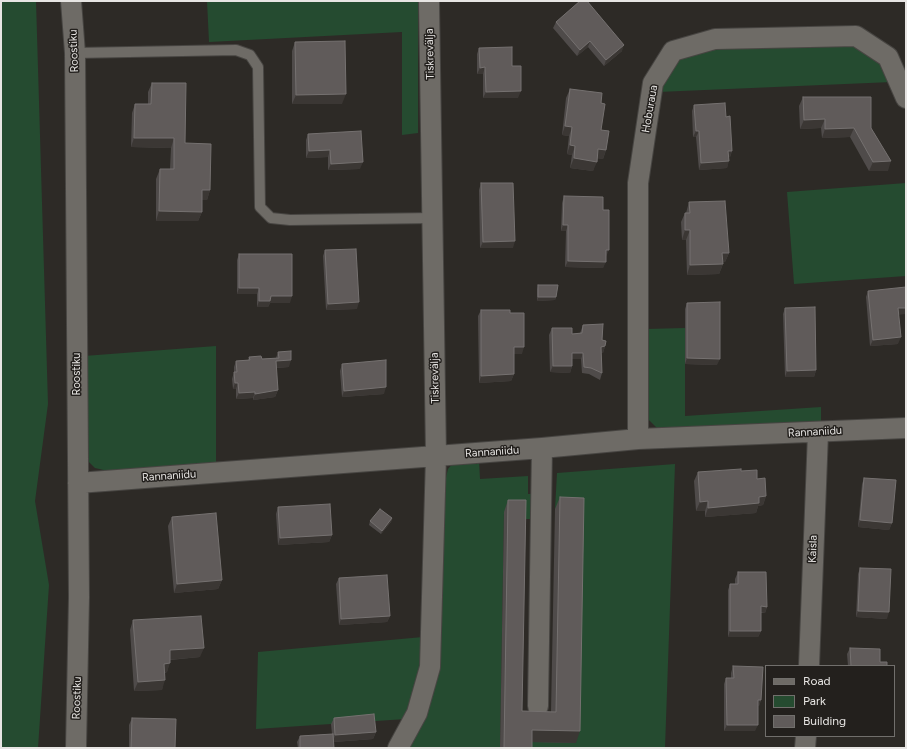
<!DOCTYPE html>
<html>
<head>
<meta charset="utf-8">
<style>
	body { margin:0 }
	#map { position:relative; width:907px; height:749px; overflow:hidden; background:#2d2a26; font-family:Figtree,sans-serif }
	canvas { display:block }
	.frame { position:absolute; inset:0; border:2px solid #e7e5e3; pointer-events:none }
	.legend { position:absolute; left:765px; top:665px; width:130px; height:72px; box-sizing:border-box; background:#23201d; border:1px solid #716f6c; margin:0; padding:5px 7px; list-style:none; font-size:12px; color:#e7e5e3 }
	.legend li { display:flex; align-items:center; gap:8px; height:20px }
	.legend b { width:20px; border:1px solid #716f6c }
</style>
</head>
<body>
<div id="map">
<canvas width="907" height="749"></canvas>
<div class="frame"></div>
<ul class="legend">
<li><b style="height:5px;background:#6e6b66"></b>Road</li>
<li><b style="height:11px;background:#254b30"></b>Park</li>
<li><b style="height:11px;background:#605b5a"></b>Building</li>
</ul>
</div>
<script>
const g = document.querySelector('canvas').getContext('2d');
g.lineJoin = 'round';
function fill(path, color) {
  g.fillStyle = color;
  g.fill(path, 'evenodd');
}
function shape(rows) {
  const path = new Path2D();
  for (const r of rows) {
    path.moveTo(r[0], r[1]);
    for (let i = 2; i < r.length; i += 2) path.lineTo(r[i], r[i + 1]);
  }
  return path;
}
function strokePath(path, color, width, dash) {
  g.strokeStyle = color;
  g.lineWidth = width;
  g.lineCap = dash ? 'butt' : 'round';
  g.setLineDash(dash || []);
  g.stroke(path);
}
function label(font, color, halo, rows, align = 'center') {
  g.font = font + ' Figtree,sans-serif';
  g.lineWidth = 3;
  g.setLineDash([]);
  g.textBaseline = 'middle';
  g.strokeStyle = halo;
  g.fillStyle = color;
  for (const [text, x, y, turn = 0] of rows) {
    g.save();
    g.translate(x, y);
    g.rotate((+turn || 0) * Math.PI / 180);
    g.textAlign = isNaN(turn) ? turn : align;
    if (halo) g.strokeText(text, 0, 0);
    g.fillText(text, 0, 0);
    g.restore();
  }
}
fill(shape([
	[1,1,36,1,48,404,35,501,49,585,38,748,1,748],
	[207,1,418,1,418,133,402,135,402,32,209,42],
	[845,43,867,49,886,68,892,82,658,92,679,57,704,46],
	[906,183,906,276,794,284,787,192],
	[685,328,685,416,821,407,821,422,660,431,646,417,646,329],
	[216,346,216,465,108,471,95,468,86,459,84,356],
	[479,460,480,479,528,476,528,494,534,494,534,519,521,519,504,512,500,748,407,748,424,716,438,511,448,469,454,462],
	[675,464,665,748,528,748,528,742,576,742,555,509,557,473],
	[423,637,421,670,406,719,256,729,258,652]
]), '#254b30');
const lane = shape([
	[75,53,236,50,250,55,258,67,260,207,271,218,290,220,433,218]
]);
const street = shape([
	[71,1,75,53,79,597,76,748],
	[638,439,638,183,653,83,673,51,715,39,856,36,888,57,906,98],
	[78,483,542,448,638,439,906,428],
	[809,666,818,433],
	[538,706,542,448],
	[398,748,417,713,430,667,436,456,429,1],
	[805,748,806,736]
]);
strokePath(lane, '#474542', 12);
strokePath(street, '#474542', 22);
strokePath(lane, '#6e6b66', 10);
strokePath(street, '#6e6b66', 20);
fill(shape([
	[556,22,622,51,604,66,588,47,577,56,553,28],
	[295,42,342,104,292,104,292,51],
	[479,48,512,66,518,98,483,98,483,74,477,74,477,54],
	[152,83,185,143,210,190,207,200,202,200,202,212,198,221,156,221,156,179,160,169,170,169,171,148,131,147,132,113,135,104,148,104,148,92],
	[570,89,601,103,601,130,606,150,603,159,597,158,593,171,570,168,572,155,567,154,569,136,562,135,566,98],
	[803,97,871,128,888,171,869,171,850,137,822,138,821,128,800,129,799,106],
	[694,105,726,117,732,151,730,157,729,157,727,168,699,170,696,137,693,137,692,111],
	[308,134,360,169,328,170,328,157,306,158,306,140],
	[481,183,513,248,480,248,479,190],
	[564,196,603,210,606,257,603,268,565,267,566,231,561,231,562,203],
	[689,202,729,253,725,262,723,262,723,264,719,274,687,275,686,240,682,240,681,222,685,213,686,213],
	[325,250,357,309,326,310,323,256],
	[239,254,290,303,270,303,268,307,257,307,257,294,237,294,237,260],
	[538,285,556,297,555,300,537,301,537,289],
	[868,291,899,314,898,344,870,346,866,297],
	[687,303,717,365,685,364,685,309],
	[785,308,816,370,814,377,785,377,783,314],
	[481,310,510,313,522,354,514,354,514,374,511,381,479,383,478,316],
	[583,325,602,340,605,346,603,353,601,353,602,373,600,380,589,374,582,373,581,359,572,359,572,366,570,373,550,372,549,335,552,328,572,334,580,333],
	[278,352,289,367,276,368,278,390,275,397,253,400,253,398,236,399,236,389,233,389,232,379,234,372,234,367,236,361,248,360,249,357,262,359,276,358],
	[342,364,384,394,342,397,340,371],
	[741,471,757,479,766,496,763,505,758,506,756,513,705,517,705,511,696,511,694,481,698,472],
	[864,478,892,523,889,530,858,527,862,484],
	[560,497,576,743,532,742,532,748,500,748,504,512,508,500,522,711,551,712,555,509],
	[278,507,332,535,329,542,278,545,276,514],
	[172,517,222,580,218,589,174,593,168,526],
	[392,518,391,522,381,534,369,525,370,521],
	[860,568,887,619,856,617,858,574],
	[738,572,767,607,765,613,761,613,761,631,758,637,728,637,728,590,730,584,735,584,735,579],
	[339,578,390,616,387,622,339,625,336,584],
	[133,620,200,657,170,660,167,672,165,673,162,690,134,691,130,630],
	[850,648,880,662,887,666,848,666,847,654],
	[733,666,761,700,759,706,758,706,755,731,724,731,724,684,726,678,731,678,731,673],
	[132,718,175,748,129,748,129,725],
	[334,718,376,732,373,739,334,742,334,748,298,748,297,742,300,736,332,734,331,724]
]), '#4f4b4a');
fill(shape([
	[590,41,588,47,577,56,580,50],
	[624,45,622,51,604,66,606,60],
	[485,67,483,74,477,74,480,68],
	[521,91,518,98,483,98,486,92],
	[346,94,342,104,292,104,296,95],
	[825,119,821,128,800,129,804,120],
	[565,126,572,127,569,136,562,135],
	[854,128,850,137,822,138,825,129],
	[696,131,699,131,696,137,693,137],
	[134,138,174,138,171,148,131,147],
	[570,145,575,146,572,155,567,154],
	[598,149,606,150,603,159,595,158],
	[330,150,328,157,306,158,309,151],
	[728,151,732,151,730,157,726,158],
	[574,158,597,162,593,171,570,168],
	[729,161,727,168,699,170,701,163],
	[891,161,888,171,869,171,873,162],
	[363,162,360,169,328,170,331,164],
	[202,190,210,190,207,200,199,200],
	[159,211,202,212,198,221,156,221],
	[563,225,568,225,566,231,561,231],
	[685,230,690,230,686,240,682,240],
	[515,241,513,248,480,248,483,242],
	[606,250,609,250,606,257,604,257],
	[722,253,729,253,725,262,719,262],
	[568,261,606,262,603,268,565,267],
	[723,264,719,274,687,275,690,265],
	[239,288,259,288,257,294,237,294],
	[271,296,292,296,290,303,270,303,268,307,257,307,259,301],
	[538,297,556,297,555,300,537,301],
	[359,302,357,309,326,310,328,304],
	[898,308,906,308,906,314,896,315],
	[901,337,898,344,870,346,873,340],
	[605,346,603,353,599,353,601,347],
	[514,347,524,347,522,354,511,354],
	[572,353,583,353,581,359,569,359],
	[687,358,720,359,717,365,685,364],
	[291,360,289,367,273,368,276,361],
	[553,366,572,366,570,373,550,372],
	[816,370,814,377,785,377,787,371],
	[514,374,511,381,479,383,481,376],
	[235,383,238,383,236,389,233,389],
	[386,387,384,394,342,397,344,391],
	[278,390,275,397,253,400,255,394],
	[255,392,253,398,236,399,239,393],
	[766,496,763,505,758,506,756,513,705,517,708,508,759,497],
	[708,501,705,511,696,511,700,502],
	[392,518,391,522,381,534,382,531],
	[860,520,892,523,889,530,858,527],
	[332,535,329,542,278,545,280,538],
	[222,580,218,589,174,593,177,584],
	[761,606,767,607,765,613,759,612],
	[858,611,889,612,887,619,856,617],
	[390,616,387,622,339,625,341,619],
	[730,631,761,631,758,637,728,637],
	[204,648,200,657,166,660,170,650],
	[170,663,167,672,161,673,164,664],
	[165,680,162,690,134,691,138,682],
	[758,700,761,700,759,706,756,706],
	[727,725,758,725,755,731,724,731],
	[532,730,580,731,576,743,528,742],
	[376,732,373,739,333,742,335,735]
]), '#3b3734');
const building = shape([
	[580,1,587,1,624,45,606,60,590,41,580,50,556,22,580,1],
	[345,41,346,94,296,95,295,42,345,41],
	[512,47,512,66,521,66,521,91,486,92,485,67,480,68,479,48,512,47],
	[152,83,186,83,185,143,211,144,210,190,202,190,202,212,159,211,160,169,174,169,174,138,134,138,135,104,151,104,152,83],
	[570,89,602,93,601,103,605,104,601,130,609,131,606,150,598,149,597,162,574,158,575,146,570,145,572,127,565,126,570,89],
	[803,97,871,97,871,128,891,161,873,162,854,128,825,129,825,119,804,120,803,97],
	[725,103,726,117,730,116,732,151,728,151,729,161,701,163,699,131,696,131,694,105,725,103],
	[361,131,363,162,331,164,330,150,309,151,308,134,361,131],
	[481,183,513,183,515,241,483,242,481,183],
	[564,196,603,197,603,210,609,210,609,250,606,250,606,262,568,261,568,225,563,225,564,196],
	[725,201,729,253,722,253,723,264,690,265,690,230,685,230,685,213,690,213,689,202,725,201],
	[356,249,359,302,328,304,325,250,356,249],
	[239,254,292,254,292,296,271,296,270,301,259,301,259,288,239,288,239,254],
	[538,285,558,285,556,297,538,297,538,285],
	[906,287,906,308,898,308,901,337,873,340,868,291,906,287],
	[720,302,720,359,687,358,687,303,720,302],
	[815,307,816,370,787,371,785,308,815,307],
	[481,310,510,310,510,313,524,313,524,347,514,347,514,374,481,376,481,310],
	[603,324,602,340,606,341,605,346,601,347,602,373,591,368,584,367,583,353,572,353,572,366,553,366,552,328,572,328,572,334,582,333,583,325,603,324],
	[291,351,291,360,276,361,278,390,255,394,255,392,239,393,238,383,235,383,234,372,237,372,236,361,250,360,249,357,261,356,262,359,279,358,278,352,291,351],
	[386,360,386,387,344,391,342,364,386,360],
	[741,469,741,471,757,470,757,479,765,478,766,496,759,497,759,503,708,508,708,501,700,502,698,472,741,469],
	[864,478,896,480,892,523,860,520,864,478],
	[560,497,584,498,580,731,532,730,532,748,504,748,508,500,526,500,522,711,556,712,560,497],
	[330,504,332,535,280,538,278,507,330,504],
	[380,509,392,518,382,531,370,521,380,509],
	[216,513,222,580,177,584,172,517,216,513],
	[860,568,891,569,889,612,858,611,860,568],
	[738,572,766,572,767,607,761,606,761,631,730,631,730,584,738,584,738,572],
	[387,575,390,616,341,619,339,578,387,575],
	[201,616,204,648,170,650,170,663,164,664,165,680,138,682,133,620,201,616],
	[850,648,880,649,880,662,887,662,887,666,851,666,850,648],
	[733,666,763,667,761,700,758,700,758,725,727,725,726,678,734,678,733,666],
	[374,714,376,732,335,735,334,718,374,714],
	[132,718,176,719,175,748,131,748,132,718],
	[333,734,334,748,300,748,300,736,333,734]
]);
fill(building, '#605b5a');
strokePath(building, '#757170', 1);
label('11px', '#e7e5e3', '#23201d', [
	["Roostiku",74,51,-92],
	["Tiskrevälja",430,54,-91],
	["Hoburaua",650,109,-80],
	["Roostiku",77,374,-90],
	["Tiskrevälja",435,378,-91],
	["Rannaniidu",815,432,-3],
	["Rannaniidu",492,452,-4],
	["Rannaniidu",169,476,-4],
	["Kaisla",813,549,-88],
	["Roostiku",77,698,-88]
]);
</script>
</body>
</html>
